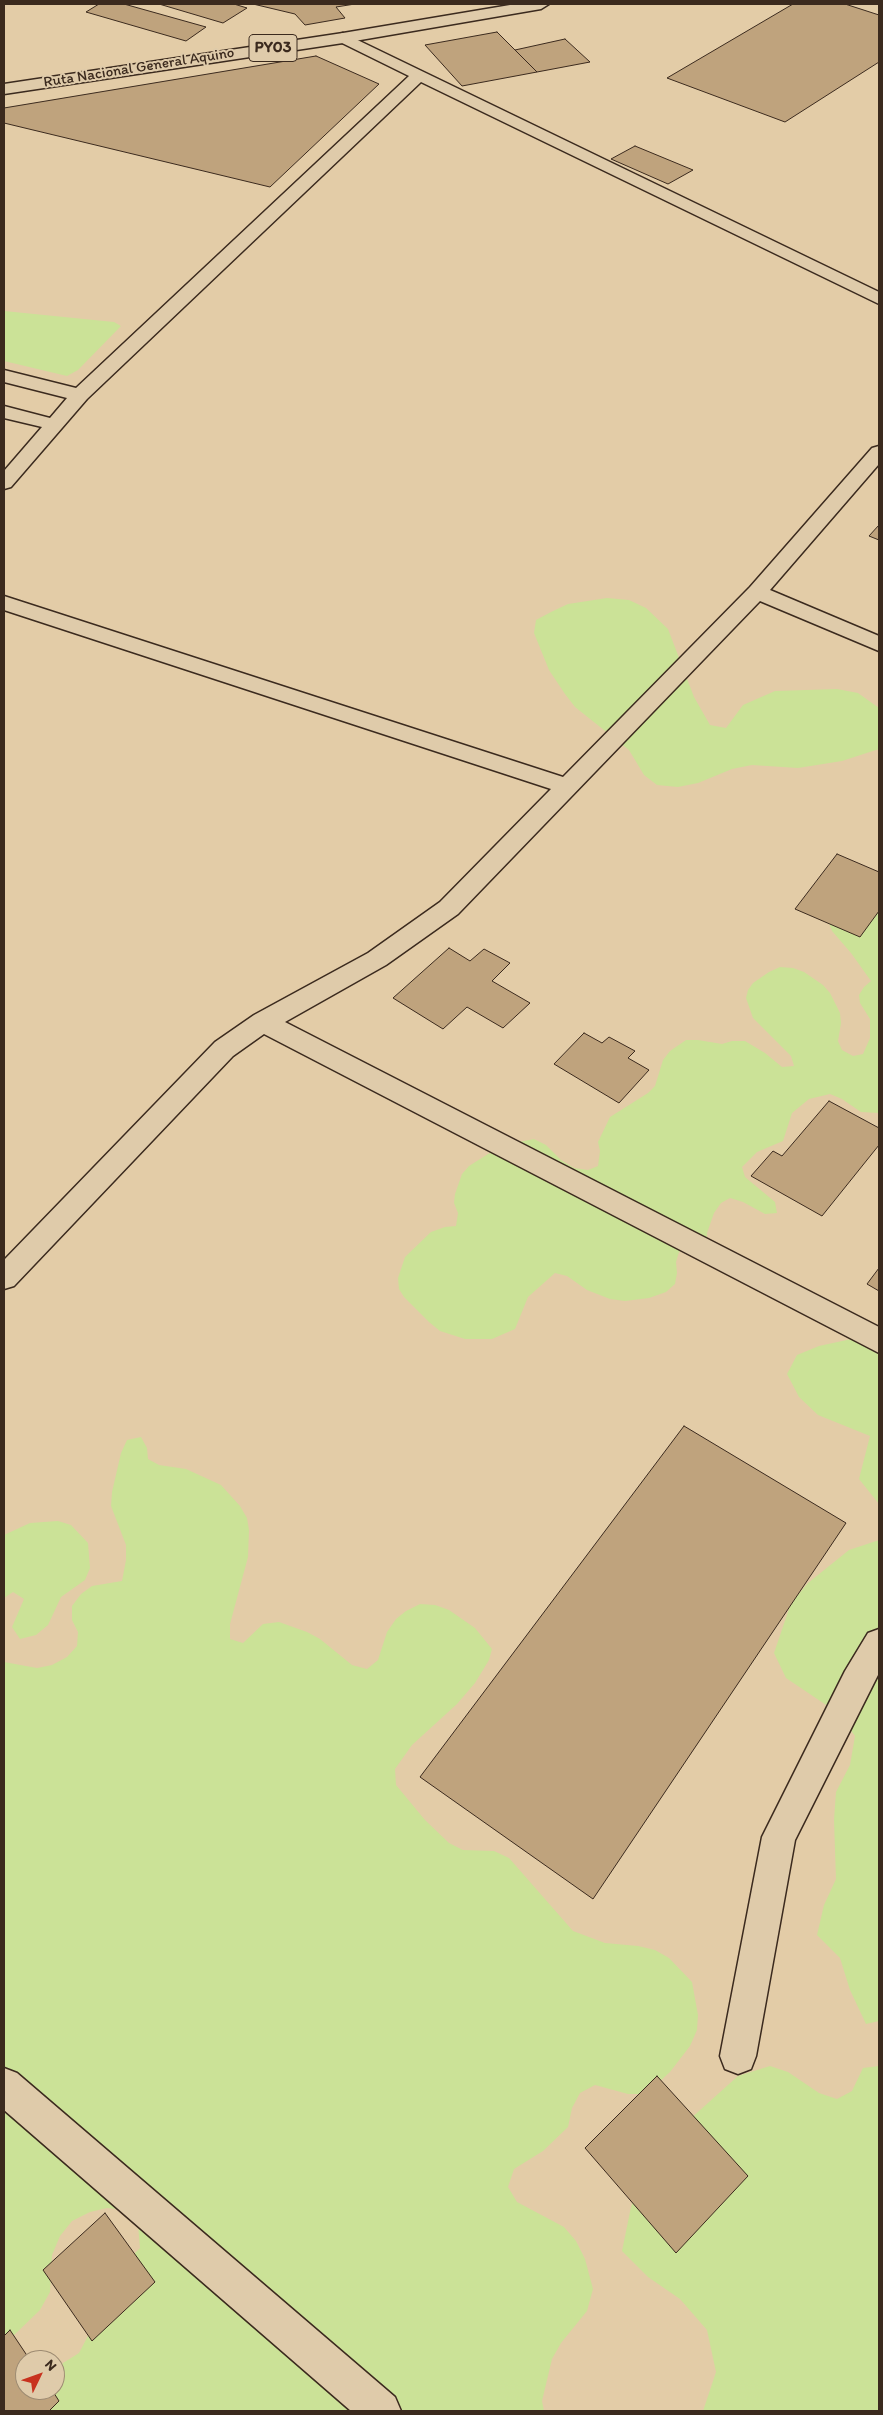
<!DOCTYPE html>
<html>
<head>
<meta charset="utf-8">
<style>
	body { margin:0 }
	#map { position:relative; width:883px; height:2415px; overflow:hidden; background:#e3cca7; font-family:Itim,sans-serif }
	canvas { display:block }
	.frame { position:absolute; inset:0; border:5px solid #3b2a1e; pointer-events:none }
	.north { position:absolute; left:15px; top:2350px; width:50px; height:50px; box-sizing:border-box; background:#dfcbaa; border:1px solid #9d8b72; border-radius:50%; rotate:48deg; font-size:14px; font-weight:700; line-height:20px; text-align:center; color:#3b2a1e }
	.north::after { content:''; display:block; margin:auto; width:18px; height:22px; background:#c8321e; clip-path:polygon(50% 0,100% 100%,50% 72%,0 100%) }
</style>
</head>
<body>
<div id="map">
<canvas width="883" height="2415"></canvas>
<div class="frame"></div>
<div class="north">N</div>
</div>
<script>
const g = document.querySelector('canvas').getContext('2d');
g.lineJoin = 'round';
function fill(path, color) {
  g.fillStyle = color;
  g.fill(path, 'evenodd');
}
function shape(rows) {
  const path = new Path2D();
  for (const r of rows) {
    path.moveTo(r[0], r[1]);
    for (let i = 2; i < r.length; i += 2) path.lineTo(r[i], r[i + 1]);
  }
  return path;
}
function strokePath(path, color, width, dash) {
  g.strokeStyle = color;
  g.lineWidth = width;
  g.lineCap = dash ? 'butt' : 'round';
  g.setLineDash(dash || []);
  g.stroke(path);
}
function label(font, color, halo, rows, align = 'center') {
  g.font = font + ' Itim,sans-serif';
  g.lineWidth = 4;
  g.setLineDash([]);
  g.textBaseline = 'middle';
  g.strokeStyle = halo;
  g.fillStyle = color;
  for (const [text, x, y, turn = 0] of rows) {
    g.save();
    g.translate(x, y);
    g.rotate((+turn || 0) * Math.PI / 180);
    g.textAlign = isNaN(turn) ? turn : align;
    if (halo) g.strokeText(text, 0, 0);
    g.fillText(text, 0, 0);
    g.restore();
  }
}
fill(shape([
	[4,311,114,322,121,326,78,370,67,376,4,361],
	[607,598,629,600,646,608,668,629,694,697,710,725,726,728,743,705,775,691,837,689,858,693,879,708,879,749,842,761,798,768,752,765,732,769,698,783,678,787,657,785,644,775,629,750,575,707,565,694,549,670,534,633,536,620,551,612,568,604],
	[879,889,879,1113,861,1112,842,1099,830,1094,809,1099,792,1113,783,1141,757,1152,742,1167,745,1177,775,1202,777,1213,765,1214,743,1202,730,1198,721,1203,714,1213,707,1233,707,1241,688,1245,679,1252,676,1262,677,1273,675,1284,666,1292,649,1298,625,1301,610,1299,587,1290,567,1276,555,1273,528,1297,515,1329,492,1339,465,1339,440,1331,429,1322,404,1297,399,1289,398,1278,405,1257,431,1232,445,1227,456,1226,458,1213,454,1203,455,1194,462,1174,469,1166,488,1154,509,1144,534,1139,546,1145,561,1160,574,1168,588,1170,598,1166,600,1151,598,1142,610,1117,648,1093,655,1086,663,1060,670,1051,686,1040,698,1040,722,1044,732,1041,745,1041,765,1053,782,1067,794,1066,791,1056,753,1018,746,998,748,990,753,983,769,972,780,967,793,968,804,972,823,985,830,993,840,1013,841,1023,838,1041,842,1050,853,1056,863,1054,870,1038,870,1019,860,1003,859,995,864,987,871,981,851,953,832,931,829,923,870,890],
	[879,1333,879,1504,859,1479,870,1436,818,1415,799,1397,787,1374,797,1355,819,1346],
	[141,1437,147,1448,148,1459,159,1465,186,1469,221,1485,240,1506,247,1518,249,1530,248,1557,230,1624,230,1639,243,1643,263,1624,279,1622,307,1632,320,1639,352,1665,367,1669,378,1660,387,1632,396,1619,406,1611,420,1604,435,1605,449,1610,475,1628,492,1649,489,1660,475,1683,457,1704,412,1745,395,1769,396,1785,425,1820,449,1843,463,1850,494,1851,509,1858,573,1931,605,1943,638,1946,655,1950,669,1958,692,1982,698,2015,697,2030,690,2046,670,2072,646,2094,628,2094,595,2085,580,2093,572,2108,568,2127,543,2151,514,2169,508,2187,517,2202,564,2227,576,2241,585,2259,593,2289,587,2311,561,2343,552,2359,542,2401,544,2411,4,2411,4,2392,7,2389,55,2390,55,2371,63,2363,79,2353,127,2261,140,2248,138,2225,127,2210,107,2208,90,2212,72,2221,60,2236,52,2255,50,2292,40,2310,11,2338,4,2342,4,1662,37,1668,52,1665,67,1657,77,1646,78,1632,72,1620,72,1606,81,1594,92,1586,122,1581,126,1560,126,1545,111,1506,112,1492,121,1453,127,1440],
	[58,1521,71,1525,88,1543,90,1568,85,1580,61,1597,48,1625,36,1635,20,1639,12,1627,24,1599,13,1592,4,1598,4,1535,30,1523],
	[879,1540,879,2021,866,2024,850,1990,840,1958,817,1935,824,1905,836,1879,834,1820,836,1792,850,1765,855,1736,838,1713,786,1678,774,1653,791,1603,808,1583,849,1550],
	[770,2066,788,2072,819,2093,837,2099,852,2091,863,2068,879,2066,879,2411,703,2411,716,2372,707,2330,680,2299,648,2277,622,2251,631,2207,644,2172,689,2120,738,2076]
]), '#cbe297');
const building = shape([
	[99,4,124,4,206,27,186,41,86,12,99,4],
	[159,4,234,4,247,8,223,23,159,4],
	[253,4,355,4,336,7,345,18,305,25,295,14,253,4],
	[793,4,845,4,879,15,879,62,785,122,667,78,793,4],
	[497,32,537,72,462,86,425,45,497,32],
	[565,39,590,62,537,72,515,50,565,39],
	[316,56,379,84,270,187,4,123,4,108,316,56],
	[635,146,693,170,668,184,611,159,635,146],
	[879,525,879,540,869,536,879,525],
	[837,854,879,872,879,911,860,937,795,909,837,854],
	[449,948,470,961,484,949,510,963,492,981,530,1003,503,1028,467,1007,443,1029,393,998,449,948],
	[584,1033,602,1043,609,1037,635,1051,628,1058,649,1070,619,1103,554,1064,584,1033],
	[829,1101,879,1128,879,1145,822,1216,751,1176,773,1151,782,1156,829,1101],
	[879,1268,879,1291,867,1284,879,1268],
	[684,1426,846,1523,593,1899,420,1777,684,1426],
	[657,2076,748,2176,676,2253,585,2148,657,2076],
	[105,2213,155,2282,92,2341,43,2270,105,2213],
	[10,2330,30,2360,25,2360,25,2390,52,2390,59,2401,49,2411,4,2411,4,2336,10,2330]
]);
fill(building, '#bfa37d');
strokePath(building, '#3b2a1e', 1);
const minor = shape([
	[343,33,879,292,879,304,421,82,87,399,11,487,4,489,4,471,42,427,4,418,4,406,50,418,67,398,4,382,4,370,76,388,409,76,338,41,335,38,338,35,343,33],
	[879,446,879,464,770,590,879,636,879,651,760,601,458,914,386,965,285,1022,879,1327,879,1353,264,1034,233,1056,14,1286,4,1289,4,1260,215,1042,254,1015,368,953,440,902,551,789,4,610,4,596,563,777,750,587,872,448,879,446],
	[879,1629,879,1673,795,1840,756,2056,751,2069,738,2074,725,2069,720,2056,762,1837,845,1671,868,1633,879,1629],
	[4,2068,17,2073,395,2397,401,2411,351,2411,4,2110,4,2068]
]);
const highway = shape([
	[516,4,549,4,541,9,343,43,4,94,4,84,343,33,516,4]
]);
strokePath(minor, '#3b2a1e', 3);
strokePath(highway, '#3b2a1e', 3);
fill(minor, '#dfcbaa');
fill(highway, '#dfcbaa');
label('15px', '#3b2a1e', '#dfcbaa', [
	["Ruta Nacional General Aquino",139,68,-9]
]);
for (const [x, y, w] of [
	[273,48,48]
]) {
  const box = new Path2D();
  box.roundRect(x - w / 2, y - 13.5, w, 27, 4);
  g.fillStyle = '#dfcbaa';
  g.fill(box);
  strokePath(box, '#3b2a1e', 1);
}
label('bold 16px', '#3b2a1e', null, [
	["PY03",273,48]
]);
</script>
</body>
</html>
